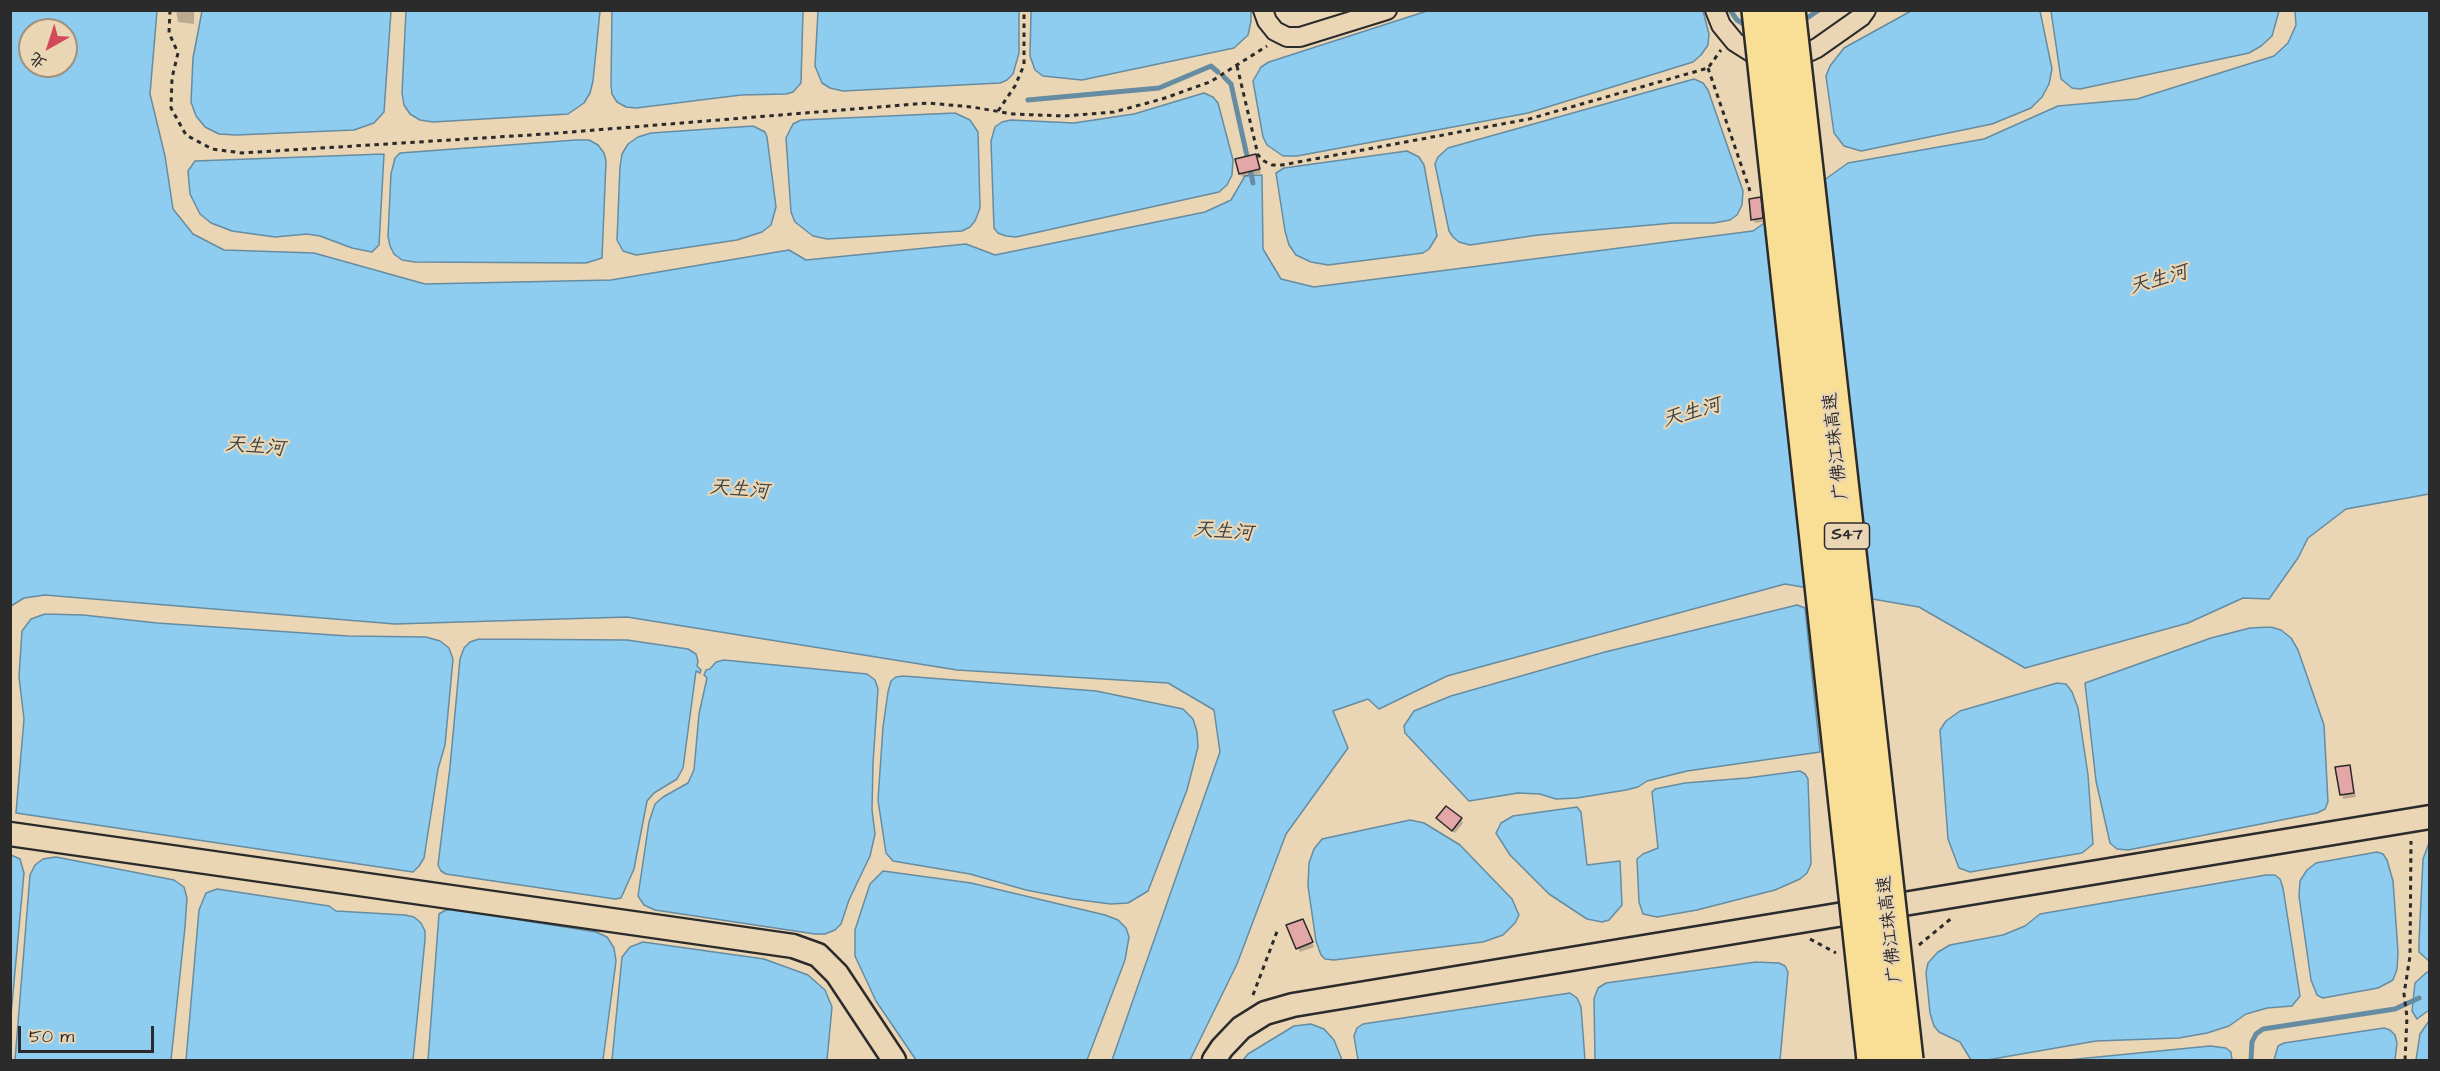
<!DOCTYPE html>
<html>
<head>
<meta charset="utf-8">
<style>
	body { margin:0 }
	#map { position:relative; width:2440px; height:1071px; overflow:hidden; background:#ead5b4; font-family:"Architects Daughter","LXGW WenKai TC",sans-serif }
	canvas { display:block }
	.frame { position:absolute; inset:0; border:12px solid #2b2b2b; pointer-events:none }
	.north { position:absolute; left:18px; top:18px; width:60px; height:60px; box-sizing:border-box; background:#ead5b4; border:2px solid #9e917d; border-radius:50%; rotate:219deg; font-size:16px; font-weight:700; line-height:24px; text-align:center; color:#2b2b2b }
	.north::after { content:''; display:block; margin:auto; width:21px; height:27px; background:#d1495b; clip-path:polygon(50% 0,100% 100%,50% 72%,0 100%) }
	.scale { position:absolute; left:18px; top:1026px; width:136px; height:27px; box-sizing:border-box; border:3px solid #2b2b2b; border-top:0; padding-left:8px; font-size:18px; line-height:21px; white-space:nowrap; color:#2b2b2b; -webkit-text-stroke:4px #ead5b4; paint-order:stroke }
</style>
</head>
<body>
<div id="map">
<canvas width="2440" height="1071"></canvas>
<div class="frame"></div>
<div class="north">北</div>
<div class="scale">50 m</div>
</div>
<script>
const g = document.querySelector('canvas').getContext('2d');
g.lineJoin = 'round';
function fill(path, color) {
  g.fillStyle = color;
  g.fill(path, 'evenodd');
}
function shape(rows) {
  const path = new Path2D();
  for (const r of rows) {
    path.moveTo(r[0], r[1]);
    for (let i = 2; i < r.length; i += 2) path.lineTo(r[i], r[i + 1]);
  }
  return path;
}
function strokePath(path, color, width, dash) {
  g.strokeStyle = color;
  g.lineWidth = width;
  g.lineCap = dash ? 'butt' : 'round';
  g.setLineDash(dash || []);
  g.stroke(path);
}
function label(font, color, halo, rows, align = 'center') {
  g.font = font + ' "Architects Daughter","LXGW WenKai TC",sans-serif';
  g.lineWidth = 4.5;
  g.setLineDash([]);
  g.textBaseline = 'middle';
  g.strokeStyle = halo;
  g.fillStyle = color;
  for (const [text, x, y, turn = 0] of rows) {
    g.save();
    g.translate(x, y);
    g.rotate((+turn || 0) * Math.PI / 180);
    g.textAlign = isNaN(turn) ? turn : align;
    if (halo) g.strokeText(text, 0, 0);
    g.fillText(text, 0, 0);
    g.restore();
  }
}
const water = shape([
	[11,11,157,11,150,94,165,156,173,209,193,234,224,250,314,253,425,284,611,280,789,250,806,260,966,244,995,255,1205,212,1231,200,1245,176,1262,175,1263,249,1281,279,1314,287,1753,231,1848,163,1984,139,2058,106,2137,99,2274,56,2288,43,2296,25,2295,11,2429,11,2429,494,2346,509,2308,538,2298,558,2269,599,2243,598,2188,623,2025,668,1919,607,1785,584,1447,676,1379,709,1368,699,1333,711,1348,748,1286,834,1237,964,1190,1060,1112,1060,1220,752,1214,710,1168,683,957,670,627,617,395,624,45,595,24,598,11,606,11,11],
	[30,30,66,30,66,66,30,66,30,30],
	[202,11,391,11,384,112,374,123,354,130,236,135,219,134,205,127,196,116,191,102,193,58,202,11],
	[406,11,600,11,593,81,590,93,584,103,568,114,433,122,420,120,410,114,404,105,402,93,406,11],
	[612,11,803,11,801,83,793,92,786,94,741,95,636,108,626,107,617,102,612,94,611,85,612,11],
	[818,11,1019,11,1019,53,1013,74,1007,80,1000,83,843,91,830,88,822,83,815,66,818,11],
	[1031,11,1251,11,1251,21,1248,35,1234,48,1082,80,1043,76,1035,70,1030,56,1031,11],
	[1427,11,1703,11,1709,34,1708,45,1701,55,1693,62,1528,113,1297,156,1283,156,1267,145,1263,137,1253,81,1261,67,1269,62,1427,11],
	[1911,11,2040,11,2052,69,2049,84,2042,97,2031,108,1992,124,1861,151,1844,146,1834,133,1826,76,1830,66,1844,48,1911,11],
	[2051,11,2051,10,2279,11,2272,36,2261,46,2249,53,2080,89,2072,88,2061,79,2051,11],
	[1694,79,1703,83,1708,90,1743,191,1742,205,1737,215,1730,220,1714,223,1673,223,1538,235,1470,245,1459,242,1453,237,1449,231,1435,164,1438,157,1448,148,1694,79],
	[1204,93,1213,97,1218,103,1233,160,1232,175,1227,185,1219,192,1016,237,1006,236,998,233,994,228,991,141,995,127,1002,122,1011,120,1074,123,1134,114,1204,93],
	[955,113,970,120,978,132,980,208,975,221,970,227,962,231,827,239,813,236,795,222,791,212,786,138,793,124,801,120,955,113],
	[753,126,765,132,767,137,776,207,771,225,762,232,737,240,636,255,623,251,617,240,620,167,622,154,628,144,638,137,651,133,753,126],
	[576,140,589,140,598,145,604,153,606,161,602,258,586,263,415,262,402,260,394,254,390,246,388,236,391,174,395,158,400,153,576,140],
	[1407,151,1419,157,1424,165,1437,236,1429,249,1423,253,1328,265,1311,262,1296,255,1289,245,1285,231,1276,173,1284,168,1407,151],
	[384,154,379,245,372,252,352,248,320,236,307,234,275,237,232,231,211,223,200,214,190,194,188,171,195,161,384,154],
	[1797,605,1805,608,1820,752,1687,771,1647,781,1638,787,1626,790,1577,798,1556,799,1540,794,1518,793,1469,801,1405,733,1404,726,1414,711,1451,696,1605,652,1797,605],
	[45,614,83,615,157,623,348,636,426,637,440,641,449,648,453,659,445,745,438,769,424,858,419,866,413,872,16,813,24,719,19,677,22,631,31,619,45,614],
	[2271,627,2281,630,2291,638,2298,650,2324,725,2328,802,2325,809,2317,813,2128,850,2117,849,2110,843,2096,781,2085,683,2211,638,2250,628,2271,627],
	[479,639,627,640,688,649,696,654,698,661,697,666,701,670,700,673,696,671,683,768,677,779,654,793,647,801,634,869,621,898,615,899,446,874,441,871,438,865,450,767,460,659,464,648,470,642,479,639],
	[724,660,867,674,875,680,878,689,873,763,872,810,875,834,870,856,849,900,841,924,835,930,825,934,815,934,655,910,644,905,638,896,649,822,655,804,663,797,688,783,694,770,699,714,707,678,704,675,706,670,710,669,716,662,724,660],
	[903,676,1096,691,1183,709,1193,719,1197,732,1198,747,1187,790,1148,891,1128,903,1111,904,1072,899,1026,890,970,874,893,861,886,853,878,800,883,727,888,692,891,681,896,677,903,676],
	[2057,683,2066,684,2072,692,2078,708,2088,775,2093,844,2082,853,1970,872,1959,868,1948,839,1940,730,1946,721,1960,711,2057,683],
	[1800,771,1805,774,1808,779,1811,864,1807,873,1800,879,1775,890,1697,910,1657,917,1643,914,1639,902,1637,859,1643,854,1658,848,1652,792,1655,789,1685,783,1747,778,1800,771],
	[1577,807,1581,812,1587,865,1620,861,1622,905,1609,920,1602,922,1587,919,1549,894,1510,855,1496,833,1501,823,1513,816,1577,807],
	[1410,820,1424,823,1460,845,1512,899,1519,915,1515,923,1503,935,1483,942,1334,960,1325,959,1321,955,1316,941,1308,886,1309,863,1314,849,1322,839,1410,820],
	[2429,843,2429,961,2419,952,2419,942,2423,859,2429,843],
	[2377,852,2383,854,2387,860,2393,881,2398,952,2397,969,2393,980,2378,988,2323,998,2317,995,2311,980,2299,896,2300,881,2307,870,2316,863,2377,852],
	[11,855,20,859,24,873,11,1015,11,855],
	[56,857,174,880,184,887,187,898,185,927,171,1060,15,1060,30,875,35,865,43,859,56,857],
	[883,871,971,883,1105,915,1118,920,1126,928,1129,937,1125,960,1087,1060,916,1060,876,1001,855,956,855,930,870,884,883,871],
	[2266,875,2275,875,2280,879,2283,888,2300,996,2292,1006,2267,1008,2246,1014,2229,1026,2207,1033,2179,1038,2096,1041,1987,1060,1971,1060,1960,1042,1939,1032,1934,1026,1930,1013,1926,973,1928,963,1938,952,1950,945,2003,935,2025,926,2040,914,2266,875],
	[217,889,329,906,336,911,405,915,414,917,421,923,425,931,425,940,413,1060,186,1060,199,910,206,893,217,889],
	[451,909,596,932,607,937,614,948,616,961,603,1060,428,1060,439,914,444,911,451,909],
	[643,942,764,959,808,975,825,990,832,1007,827,1060,612,1060,622,957,630,947,643,942],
	[1756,962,1779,963,1785,966,1788,972,1780,1060,1595,1060,1594,999,1598,988,1606,983,1756,962],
	[2427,972,2429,972,2429,1010,2417,1019,2412,1011,2415,983,2427,972],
	[1570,993,1577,998,1581,1007,1585,1060,1358,1060,1354,1036,1357,1028,1363,1024,1570,993],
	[2429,1021,2429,1060,2416,1060,2420,1034,2429,1021],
	[1311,1024,1324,1029,1334,1040,1342,1060,1243,1060,1248,1054,1294,1026,1311,1024],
	[2384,1028,2390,1030,2395,1035,2397,1043,2395,1060,2274,1060,2278,1046,2284,1043,2384,1028],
	[2210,1046,2226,1048,2231,1052,2232,1060,2067,1060,2210,1046]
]);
fill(water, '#8ecdef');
strokePath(water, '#668ca1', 1.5);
fill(shape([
	[176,10,194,10,194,24,178,22],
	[1256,156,1261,173,1242,177,1240,173],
	[1760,199,1764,222,1755,223,1753,219],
	[2349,767,2356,797,2343,799,2337,768],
	[1438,819,1461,819,1463,823,1455,833],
	[1304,924,1314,947,1300,952,1288,926]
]), '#0003');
strokePath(shape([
	[1730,10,1737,20,1749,27],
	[1801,22,1819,10],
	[1224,77,1231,84,1253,183],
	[1028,100,1159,88,1211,66,1218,72],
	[2251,1060,2252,1042,2256,1034,2263,1029,2395,1009,2419,998]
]), '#668ca1', 5);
const building = shape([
	[1256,154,1260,169,1239,174,1235,159,1256,154],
	[1761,197,1763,218,1751,220,1749,199,1761,197],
	[2350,765,2354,793,2340,795,2335,767,2350,765],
	[1446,806,1462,818,1452,831,1436,818,1446,806],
	[1303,919,1313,942,1296,949,1286,925,1303,919]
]);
fill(building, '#e2a7a6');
strokePath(building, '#2b2b2b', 1.5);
const minor = shape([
	[1263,10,1267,21,1275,31,1287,37,1300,37,1387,10],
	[1715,10,1721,25,1735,42,1754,54,1778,60,1802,55,1817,48,1861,17,1866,10]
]);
const tertiary = shape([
	[10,834,793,946,818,955,837,974,894,1060],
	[1214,1060,1222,1048,1241,1028,1265,1013,1293,1005,2430,817]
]);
strokePath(minor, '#2b2b2b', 22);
strokePath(tertiary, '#2b2b2b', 27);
strokePath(shape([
	[170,10,169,33,178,53,172,78,171,108,186,135,212,149,242,153,546,134,928,103,972,107,1013,114,1064,116,1114,112,1162,99,1210,82,1267,46],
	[1237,66,1258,155,1264,161,1272,165,1282,165,1529,119,1708,68,1721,50],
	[1708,68,1750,191],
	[998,111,1015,86,1024,65,1024,10],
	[1810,939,1836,953],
	[1919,945,1953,917],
	[1253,995,1278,929],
	[2405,1060,2407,1017,2404,994,2410,956,2411,841]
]), '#2b2b2b', 3, [4.5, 4.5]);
strokePath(minor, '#ead5b4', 18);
strokePath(tertiary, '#ead5b4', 22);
const motorwayBridge = shape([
	[1759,10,1874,1060],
	[1788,10,1906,1060]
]);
strokePath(motorwayBridge, '#2b2b2b', 38, []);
strokePath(motorwayBridge, '#f9df96', 33);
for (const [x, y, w] of [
	[1847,536,45]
]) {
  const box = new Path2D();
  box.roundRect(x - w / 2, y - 13, w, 26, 4.5);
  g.fillStyle = '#ead5b4';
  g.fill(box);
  strokePath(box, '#2b2b2b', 1.5);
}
label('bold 16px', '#2b2b2b', null, [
	["S47",1847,536]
]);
label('18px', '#2b2b2b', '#ead5b4', [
	["广佛江珠高速",1837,446,-96],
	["广佛江珠高速",1891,929,-96]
]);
label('italic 20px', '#3a4348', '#ead5b4', [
	["天生河",2159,281,-16],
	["天生河",1692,414,-16],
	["天生河",255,448,5],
	["天生河",739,491,5],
	["天生河",1223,533,4]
]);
</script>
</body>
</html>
